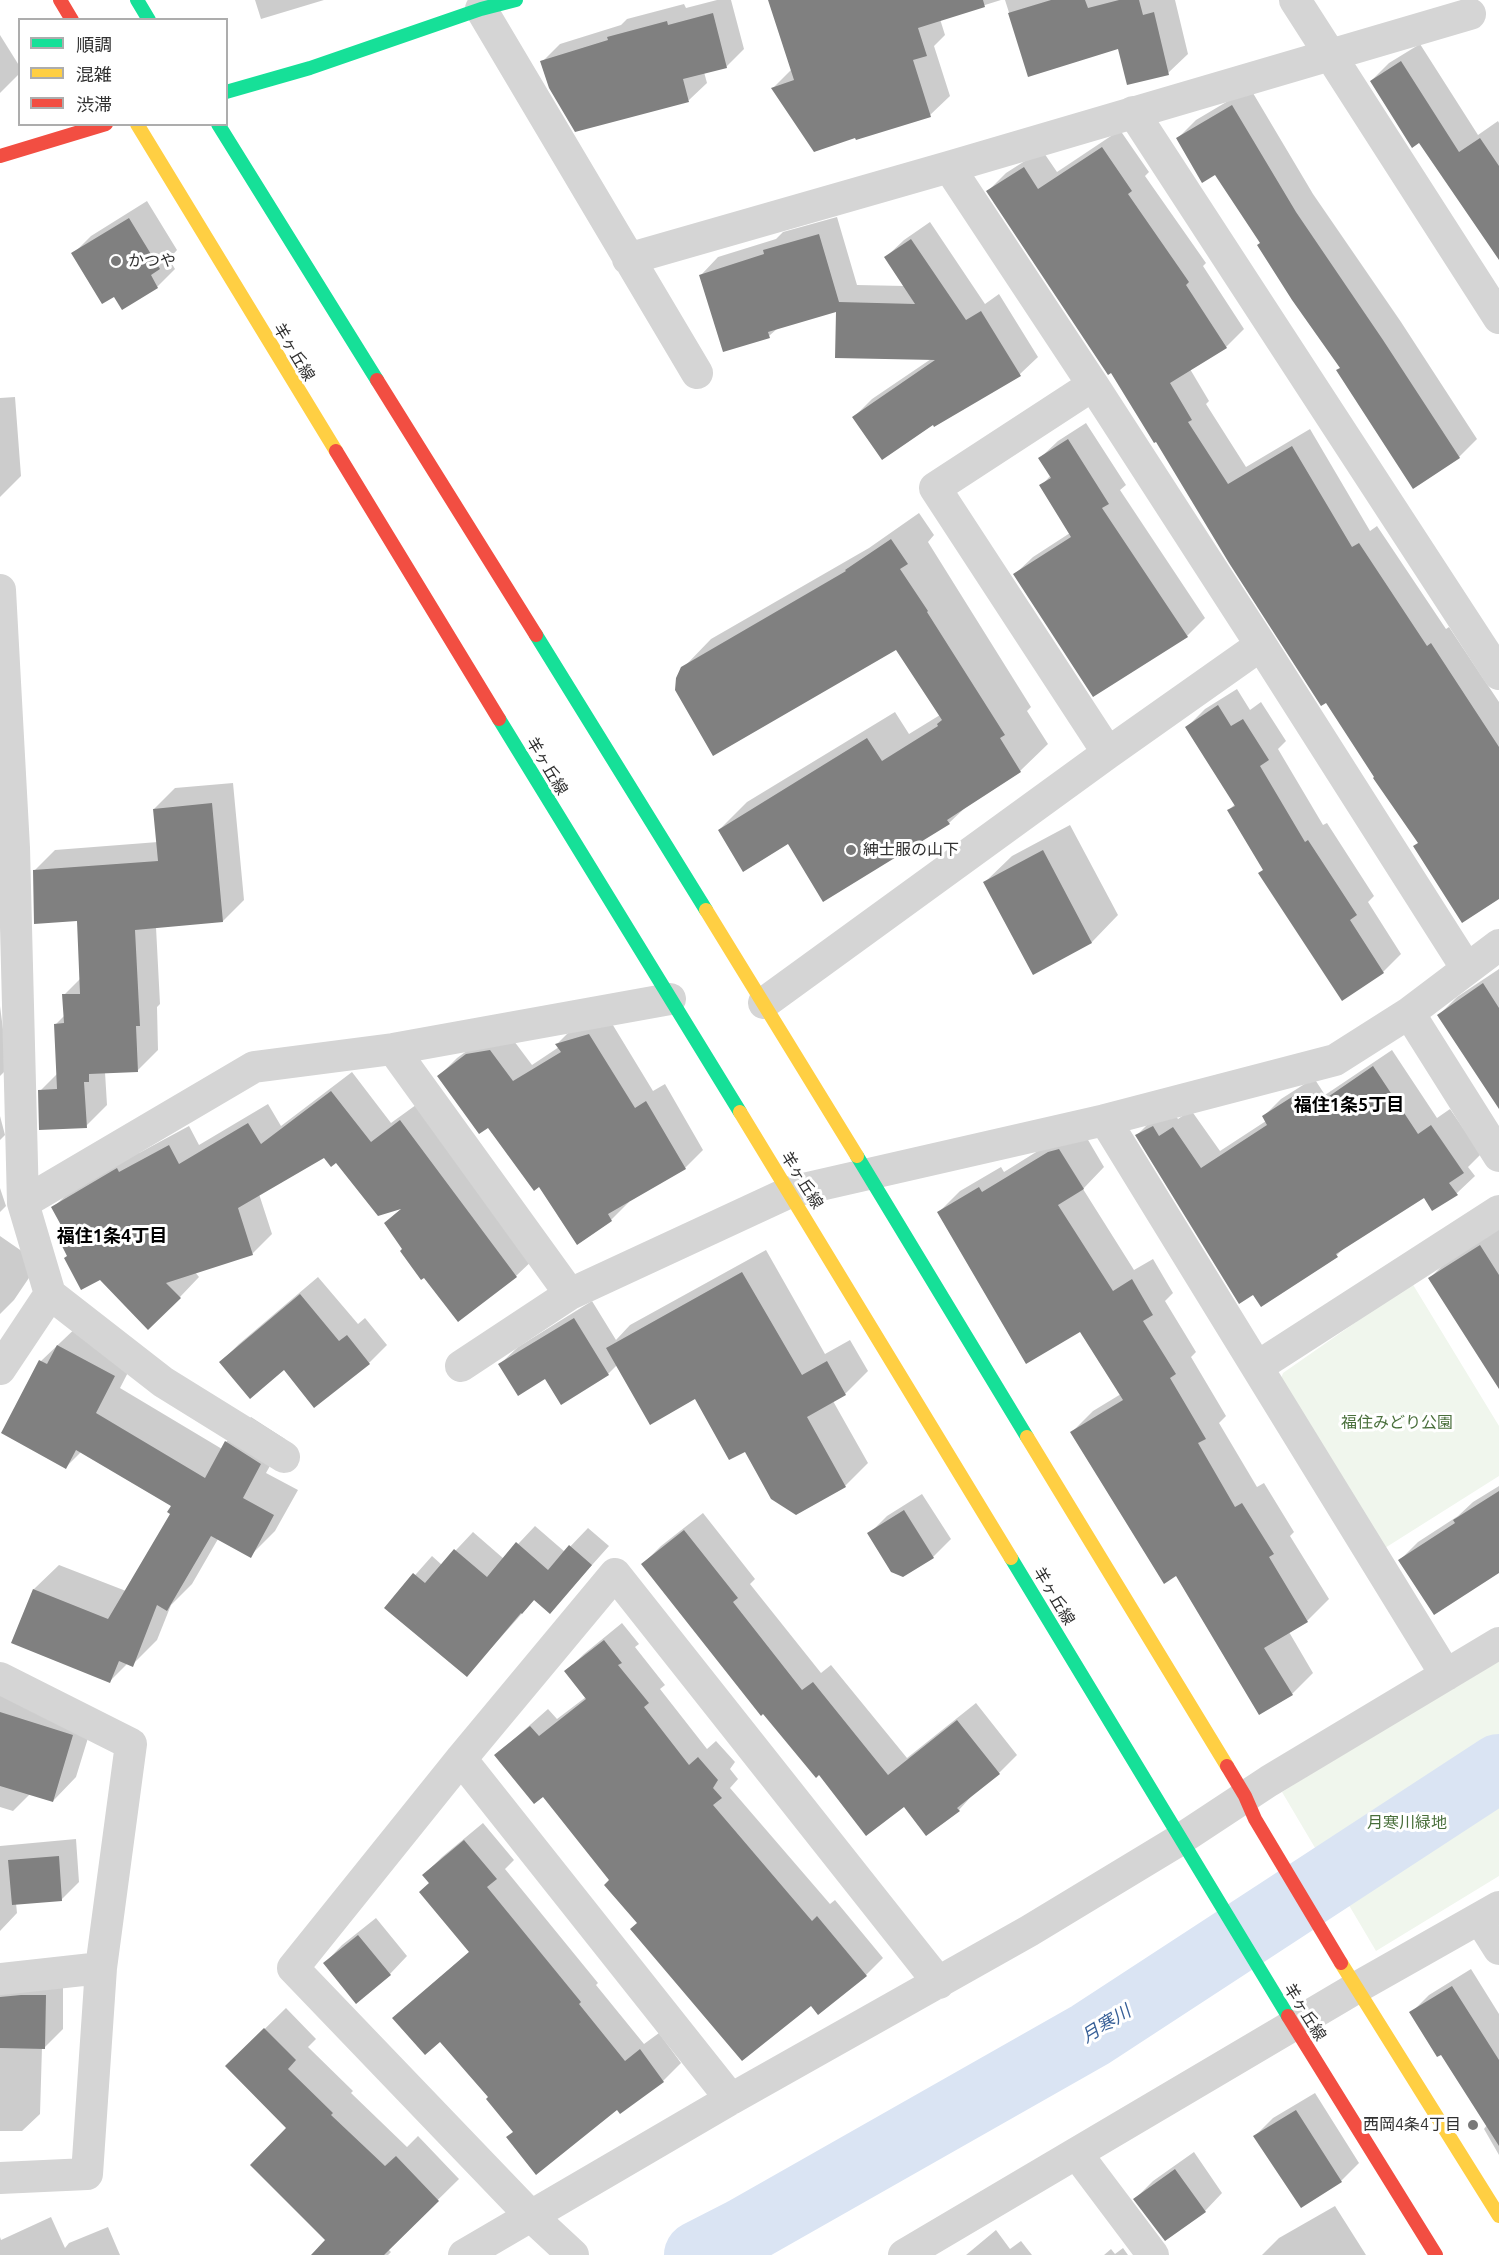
<!DOCTYPE html>
<html>
<head>
<meta charset="utf-8">
<style>
	body { margin:0 }
	#map { position:relative; width:1499px; height:2255px; overflow:hidden; background:#fff; font-family:Ubuntu,"Noto Sans JP",sans-serif }
	canvas { display:block }
	.legend { position:absolute; left:18px; top:18px; width:210px; height:108px; box-sizing:border-box; background:#fff; border:2px solid #adadad; margin:0; padding:8px 10px; list-style:none; font-size:18px; color:#313131 }
	.legend li { display:flex; align-items:center; gap:12px; height:30px }
	.legend b { width:30px; border:2px solid #adadad }
</style>
</head>
<body>
<div id="map">
<canvas width="1499" height="2255"></canvas>
<ul class="legend">
<li><b style="height:8px;background:#16e098"></b>順調</li>
<li><b style="height:8px;background:#ffcf43"></b>混雑</li>
<li><b style="height:8px;background:#f24e42"></b>渋滞</li>
</ul>
</div>
<script>
const g = document.querySelector('canvas').getContext('2d');
g.lineJoin = 'round';
function fill(path, color) {
  g.fillStyle = color;
  g.fill(path, 'evenodd');
}
function shape(rows) {
  const path = new Path2D();
  for (const r of rows) {
    path.moveTo(r[0], r[1]);
    for (let i = 2; i < r.length; i += 2) path.lineTo(r[i], r[i + 1]);
  }
  return path;
}
function strokePath(path, color, width, dash) {
  g.strokeStyle = color;
  g.lineWidth = width;
  g.lineCap = dash ? 'butt' : 'round';
  g.setLineDash(dash || []);
  g.stroke(path);
}
function label(font, color, halo, rows, align = 'center') {
  g.font = font + ' Ubuntu,"Noto Sans JP",sans-serif';
  g.lineWidth = 6;
  g.setLineDash([]);
  g.textBaseline = 'middle';
  g.strokeStyle = halo;
  g.fillStyle = color;
  for (const [text, x, y, turn = 0] of rows) {
    g.save();
    g.translate(x, y);
    g.rotate((+turn || 0) * Math.PI / 180);
    g.textAlign = isNaN(turn) ? turn : align;
    if (halo) g.strokeText(text, 0, 0);
    g.fillText(text, 0, 0);
    g.restore();
  }
}
fill(shape([
	[1412,1283,1499,1426,1499,1476,1377,1553,1277,1390,1283,1373],
	[1499,1656,1499,1876,1376,1951,1282,1792]
]), '#f0f6ed');
fill(shape([
	[255,0,324,0,261,19],
	[717,0,731,0,744,49,726,67,704,72,707,83,689,100,542,62,560,44,621,25,627,19,684,4,686,8],
	[769,0,1001,0,940,19,945,35,934,46,950,96,930,115,773,88,792,69],
	[1005,0,1175,0,1188,54,1168,73,1119,47,1029,75],
	[0,35,20,67,20,73,0,93],
	[1420,44,1478,135,1498,121,1499,123,1499,232,1371,81,1389,63],
	[1250,88,1313,194,1401,322,1477,439,1459,457,1341,367,1216,173,1178,138,1196,120],
	[1120,130,1149,172,1145,176,1206,263,1203,266,1244,329,1226,347,1190,369,1209,401,1206,404,1246,467,1310,429,1370,531,1377,526,1446,629,1449,627,1499,702,1499,897,1419,842,1112,371,988,191,1006,173,1042,150,1057,172],
	[147,201,177,250,169,259,175,269,157,287,114,295,73,254,91,236],
	[837,217,857,285,905,286,886,257,904,240,930,222,985,304,999,294,1038,357,1020,374,935,425,854,417,872,399,931,359,837,310,778,328,769,336,701,275,718,257,776,239,783,232],
	[15,397,21,476,0,497,0,398],
	[1086,423,1126,485,1120,490,1205,618,1187,636,1015,574,1033,557,1070,533,1041,486,1051,475,1040,458,1058,441],
	[919,513,934,535,928,542,1031,707,1027,711,1048,744,1020,771,968,805,949,823,719,830,747,802,895,712,909,734,940,715,896,648,683,668,711,639,869,548],
	[1237,689,1250,710,1261,702,1286,741,1278,749,1323,825,1327,823,1374,896,1368,902,1401,954,1383,972,1264,869,1229,810,1235,804,1187,727,1205,709],
	[233,783,244,900,223,921,156,927,160,1004,157,1007,158,1050,137,1071,105,1072,107,1105,86,1126,40,1091,58,1073,56,1024,65,1015,64,995,80,979,78,920,34,871,55,850,158,842,154,809,175,788],
	[1070,825,1118,915,1092,942,1034,973,985,882,1012,856],
	[1499,969,1499,1106,1439,1015,1457,997],
	[0,1006,8,1068,0,1076],
	[608,1017,653,1091,665,1084,703,1150,685,1168,628,1200,629,1202,611,1220,577,1243,539,1185,488,1126,439,1076,457,1058,486,1037,508,1033,532,1065,559,1047,557,1044,575,1026],
	[1392,1050,1437,1118,1450,1109,1481,1154,1468,1167,1475,1176,1457,1193,1424,1196,1345,1247,1337,1255,1137,1135,1155,1117,1171,1109,1178,1119,1191,1110,1220,1151,1266,1121,1263,1117,1281,1099,1314,1078,1325,1095],
	[352,1072,391,1123,420,1102,536,1257,516,1276,404,1249,386,1224,403,1207,337,1161,325,1156,259,1194,272,1234,252,1254,195,1272,199,1277,180,1297,100,1278,69,1255,62,1243,68,1236,53,1208,73,1188,137,1150,139,1153,189,1126,199,1145,268,1104,281,1126],
	[0,1116,5,1135,0,1140],
	[1081,1128,1104,1167,1083,1189,1134,1270,1153,1259,1173,1293,1165,1301,1196,1352,1191,1357,1226,1416,1219,1423,1257,1487,1264,1483,1294,1532,1290,1536,1329,1599,1307,1621,1289,1632,1313,1673,1292,1694,1177,1574,1072,1432,1093,1411,1121,1394,1081,1329,939,1212,960,1191,1001,1167,1004,1172,1070,1131],
	[0,1188,6,1206,0,1212],
	[1499,1229,1499,1388,1430,1278,1448,1260],
	[0,1236,39,1263,14,1300,0,1314],
	[766,1250,825,1354,850,1340,868,1371,845,1394,833,1401,868,1463,845,1486,745,1450,696,1397,617,1365,608,1374,546,1377,500,1364,518,1347,592,1301,616,1340,630,1325],
	[318,1277,358,1324,365,1318,387,1345,369,1363,285,1368,221,1362,239,1344],
	[83,1321,139,1351,120,1388,222,1449,226,1442,251,1417,285,1439,266,1473,298,1490,275,1531,250,1556,218,1539,192,1584,171,1605,157,1640,132,1665,128,1663,110,1681,13,1642,34,1589,59,1565,126,1591,172,1513,173,1505,82,1451,66,1467,41,1361],
	[1499,1486,1499,1571,1400,1560,1418,1542,1458,1516,1473,1502],
	[922,1494,951,1539,933,1557,869,1534,887,1516],
	[703,1513,755,1579,750,1584,821,1673,831,1665,907,1758,976,1703,1017,1755,999,1773,976,1791,959,1810,927,1834,904,1805,819,1773,643,1564,661,1546],
	[535,1526,565,1552,588,1528,609,1546,550,1612,535,1599,467,1675,386,1608,432,1556,442,1565,473,1532,504,1559],
	[622,1623,639,1644,635,1647,665,1685,660,1689,707,1749,716,1741,735,1762,730,1769,738,1779,730,1788,830,1904,835,1900,883,1958,866,1975,811,2004,638,1922,611,1880,543,1795,496,1755,548,1709,557,1719,586,1697,566,1671,584,1654],
	[0,1676,96,1712,76,1777,53,1801,30,1794,13,1811,0,1807],
	[483,1823,514,1860,505,1869,598,1983,596,1985,644,2044,659,2033,681,2063,663,2081,621,2112,618,2108,514,2131,490,2097,440,2039,394,2018,470,1951,424,1875,442,1857],
	[76,1839,79,1882,61,1900,16,1903,17,1913,0,1931,0,1846],
	[376,1918,407,1956,390,1974,325,1963,342,1945],
	[1471,1969,1499,2014,1499,2155,1484,2129,1487,2125,1441,2052,1411,2013,1429,1995],
	[0,1977,63,1978,63,2029,45,2047,42,2047,40,2114,22,2131,0,2131],
	[286,2008,316,2039,308,2047,353,2091,351,2093,407,2147,418,2136,459,2179,388,2249,391,2252,388,2255,313,2255,328,2240,288,2128,227,2066],
	[1315,2093,1359,2163,1341,2181,1255,2136,1273,2118],
	[1194,2152,1222,2193,1205,2211,1135,2199,1153,2181],
	[1335,2206,1366,2255,1262,2255,1279,2238],
	[51,2217,65,2248,69,2243,108,2227,120,2255,0,2255,0,2237,1,2240],
	[996,2230,1010,2249,1021,2241,1032,2255,966,2255],
	[1123,2248,1128,2255,1104,2255,1111,2249,1115,2254]
]), '#0003');
strokePath(shape([
	[698,2255,743,2232,1090,2035,1499,1768]
]), '#dae4f3', 68);
fill(shape([
	[768,0,983,0,985,7,918,28,927,56,913,60,931,117,856,140,855,138,814,152,771,88,794,80],
	[1051,0,1085,0,1088,8,1119,0,1139,0,1143,15,1154,12,1169,75,1127,85,1118,49,1028,77,1008,13],
	[713,13,727,68,683,79,689,102,575,132,549,88,540,61,608,40,607,37,667,21,668,25],
	[1401,61,1459,152,1480,138,1499,166,1499,260,1419,143,1412,148,1370,81],
	[1232,105,1296,212,1383,340,1460,458,1413,489,1336,370,1340,368,1292,300,1257,245,1260,243,1215,175,1202,183,1176,138],
	[1102,147,1132,191,1128,194,1189,282,1186,285,1227,348,1170,383,1192,420,1188,422,1228,484,1292,446,1352,547,1359,543,1427,646,1431,643,1499,747,1499,899,1462,923,1413,846,1418,843,1373,778,1374,777,1326,703,1321,706,1229,563,1156,442,1154,443,1111,373,1108,375,986,191,1024,167,1038,189],
	[129,218,160,269,151,275,158,288,122,310,114,297,102,304,71,253],
	[819,234,839,302,915,304,884,257,911,239,966,320,981,311,1021,376,934,427,933,425,882,460,852,417,935,360,835,358,836,312,768,332,770,338,723,352,699,275,764,254,763,250],
	[1068,439,1109,504,1102,508,1188,637,1093,697,1013,574,1071,537,1039,485,1051,478,1038,458],
	[891,539,908,564,900,569,928,611,927,612,1005,735,1000,738,1021,772,947,820,950,824,823,902,788,844,743,872,718,830,867,738,882,761,938,726,937,724,942,720,896,650,713,756,675,690,676,678,681,667,846,571,845,570],
	[1218,705,1231,726,1243,719,1269,760,1260,766,1305,842,1308,840,1357,915,1350,920,1384,973,1342,1001,1258,873,1263,870,1227,810,1235,806,1185,727],
	[212,803,223,922,135,930,140,1026,136,1026,138,1072,89,1074,89,1082,84,1082,87,1128,39,1130,38,1090,57,1089,54,1024,64,1023,62,994,80,994,77,921,34,924,33,870,158,861,153,809],
	[1043,850,1092,943,1033,975,983,882],
	[1483,983,1499,1008,1499,1109,1437,1015],
	[589,1034,635,1108,646,1101,686,1169,608,1214,612,1221,577,1245,539,1187,534,1191,488,1128,479,1134,437,1076,466,1054,490,1050,513,1081,561,1052,555,1044],
	[1373,1066,1418,1134,1431,1125,1464,1173,1449,1183,1458,1195,1432,1211,1424,1198,1336,1254,1338,1257,1261,1307,1253,1295,1239,1304,1135,1135,1153,1126,1159,1136,1173,1127,1201,1168,1267,1125,1262,1116,1295,1095,1306,1112],
	[331,1091,371,1142,400,1120,517,1277,458,1322,424,1278,421,1280,400,1251,402,1249,384,1223,401,1209,378,1216,336,1163,331,1167,324,1158,238,1208,253,1255,166,1283,181,1298,148,1330,100,1280,81,1290,64,1258,67,1256,60,1242,68,1238,51,1207,117,1168,119,1172,169,1145,179,1164,248,1123,261,1144],
	[1059,1149,1084,1189,1058,1205,1113,1291,1132,1279,1153,1315,1143,1321,1176,1374,1170,1378,1206,1439,1198,1443,1235,1507,1242,1503,1274,1554,1269,1557,1308,1622,1264,1648,1293,1695,1259,1715,1176,1576,1164,1584,1070,1432,1123,1400,1080,1332,1026,1364,937,1212,979,1187,982,1192,1048,1152],
	[1480,1245,1499,1275,1499,1389,1428,1278],
	[742,1272,802,1375,827,1361,846,1395,807,1417,846,1487,796,1515,771,1499,745,1452,729,1460,695,1399,650,1425,606,1348],
	[300,1294,339,1341,347,1335,370,1364,314,1408,284,1370,250,1399,219,1362],
	[574,1318,609,1375,561,1405,545,1379,518,1396,498,1364],
	[57,1345,115,1376,96,1413,205,1478,225,1441,261,1464,243,1498,274,1515,251,1558,211,1536,167,1611,157,1605,133,1667,119,1661,110,1683,11,1643,33,1589,108,1619,170,1514,167,1512,171,1506,76,1450,66,1469,1,1433,39,1360,47,1364],
	[1499,1491,1499,1573,1434,1615,1398,1560,1455,1523,1453,1520],
	[904,1510,934,1558,903,1577,891,1572,867,1533],
	[684,1530,738,1598,733,1602,802,1690,813,1682,888,1775,957,1720,1000,1774,957,1808,960,1811,926,1836,904,1807,866,1836,819,1775,816,1778,763,1714,761,1716,641,1564],
	[516,1542,548,1570,569,1545,592,1565,550,1614,534,1600,522,1614,521,1613,467,1677,384,1608,413,1573,425,1583,454,1549,487,1577],
	[604,1640,622,1663,618,1665,649,1703,644,1707,689,1765,698,1757,718,1780,713,1788,722,1798,713,1805,812,1921,817,1916,867,1976,818,2015,811,2006,742,2061,630,1929,637,1923,604,1885,609,1880,543,1797,534,1804,494,1755,530,1726,539,1736,586,1699,564,1671],
	[0,1712,73,1735,53,1802,0,1786],
	[464,1840,497,1879,487,1887,581,2002,579,2004,625,2061,640,2049,664,2082,620,2114,617,2110,536,2175,506,2137,513,2132,486,2099,488,2097,440,2042,425,2055,392,2018,469,1952,419,1892,429,1883,422,1875],
	[59,1856,62,1901,12,1905,8,1860],
	[358,1935,391,1975,356,2004,323,1963],
	[1452,1986,1499,2060,1499,2146,1441,2055,1437,2057,1409,2012],
	[21,1995,46,1995,45,2049,0,2048,0,1997],
	[264,2028,296,2060,288,2069,333,2113,331,2115,385,2166,396,2156,439,2201,384,2255,311,2255,325,2240,250,2165,286,2128,225,2066],
	[1296,2110,1342,2182,1301,2208,1253,2136],
	[1175,2169,1206,2212,1165,2241,1133,2199]
]), '#808080');
strokePath(shape([
	[1295,0,1499,318],
	[481,9,697,373],
	[1133,112,1499,674],
	[949,167,1093,385,1261,645,1467,969],
	[628,259,949,167,1470,14],
	[1093,385,935,488,1108,753],
	[0,590,14,848,23,1203,50,1294],
	[764,1003,1108,753,1261,645],
	[1409,1013,1499,1156],
	[393,1049,570,1294,790,1192,1105,1120,1335,1060,1409,1013,1499,945],
	[1105,1120,1446,1675],
	[23,1203,254,1067,393,1049,670,999],
	[461,1366,570,1294],
	[1257,1367,1499,1211],
	[0,1369,50,1294,163,1382,284,1457],
	[0,1678,131,1744,101,1968,87,2174,0,2178],
	[461,1759,731,2099],
	[1480,1919,1499,1949],
	[0,1979,101,1968],
	[1077,2154,1153,2255],
	[464,2255,731,2099,1029,1931,1181,1839,1269,1781,1499,1643],
	[573,2255,531,2216,293,1968,461,1759,615,1574,939,1983],
	[904,2255,1356,1988,1499,1907]
]), '#d5d5d5', 32);
strokePath(shape([
	[137,0,149,20],
	[226,92,310,68,481,9,516,0],
	[218,124,377,380],
	[536,635,706,910],
	[499,719,740,1112],
	[857,1156,1027,1437],
	[1011,1558,1288,2016]
]), '#16e098', 14);
strokePath(shape([
	[137,124,336,451],
	[706,910,857,1156],
	[740,1112,1011,1558],
	[1027,1437,1227,1766],
	[1341,1963,1499,2216]
]), '#ffcf43', 14);
strokePath(shape([
	[60,0,72,20],
	[0,156,106,124],
	[377,380,536,635],
	[336,451,499,719],
	[1227,1766,1245,1796,1255,1819,1341,1963],
	[1288,2016,1436,2255]
]), '#f24e42', 14);
for (const [x, y, r, color] of [
	[116,261,6,"#797979"],
	[851,850,6,"#797979"],
	[1473,2125,6,"#797979"]
]) {
  const dot = new Path2D();
  dot.arc(x, y, r, 0, 2 * Math.PI);
  g.fillStyle = color;
  g.fill(dot);
  strokePath(dot, '#fff', 2);
}
label('16px', '#313131', '#fff', [
	["かつや",128,261],
	["紳士服の山下",863,850],
	["西岡4条4丁目",1461,2125,"right"]
], 'left');
label('16px', '#313131', '#fff', [
	["羊ヶ丘線",294,352,59],
	["羊ヶ丘線",547,766,59],
	["羊ヶ丘線",802,1180,58],
	["羊ヶ丘線",1054,1596,59],
	["羊ヶ丘線",1305,2012,58]
]);
label('16px', '#496f3b', '#fff', [
	["福住みどり公園",1397,1423],
	["月寒川緑地",1407,1823]
]);
label('bold 18px', '#000', '#fff', [
	["福住1条5丁目",1349,1105],
	["福住1条4丁目",112,1236]
]);
label('italic 18px', '#396198', '#fff', [
	["月寒川",1106,2024,-32]
]);
</script>
</body>
</html>
